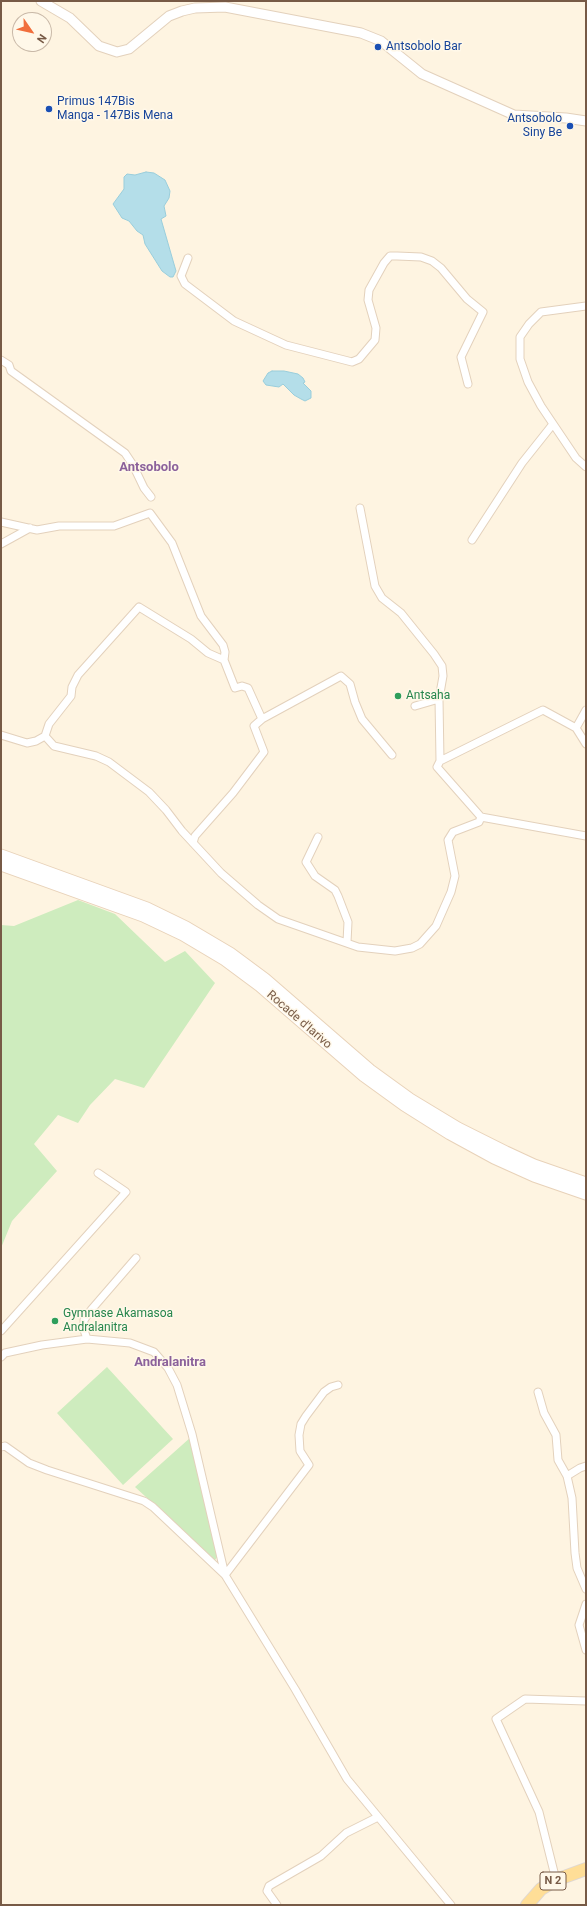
<!DOCTYPE html>
<html>
<head>
<meta charset="utf-8">
<style>
	body { margin:0 }
	#map { position:relative; width:587px; height:1906px; overflow:hidden; background:#fef4e1; font-family:Roboto,sans-serif }
	canvas { display:block }
	.frame { position:absolute; inset:0; border:2px solid #775a46; pointer-events:none }
	.north { position:absolute; left:12px; top:12px; width:40px; height:40px; box-sizing:border-box; background:#fff8e9; border:1px solid #c9b9a8; border-radius:50%; rotate:124deg; font-size:11px; font-weight:700; line-height:16px; text-align:center; color:#775a46 }
	.north::after { content:''; display:block; margin:auto; width:14px; height:18px; background:#f16f3c; clip-path:polygon(50% 0,100% 100%,50% 72%,0 100%) }
</style>
</head>
<body>
<div id="map">
<canvas width="587" height="1906"></canvas>
<div class="frame"></div>
<div class="north">N</div>
</div>
<script>
const g = document.querySelector('canvas').getContext('2d');
g.lineJoin = 'round';
function fill(path, color) {
  g.fillStyle = color;
  g.fill(path, 'evenodd');
}
function shape(rows) {
  const path = new Path2D();
  for (const r of rows) {
    path.moveTo(r[0], r[1]);
    for (let i = 2; i < r.length; i += 2) path.lineTo(r[i], r[i + 1]);
  }
  return path;
}
function strokePath(path, color, width, dash) {
  g.strokeStyle = color;
  g.lineWidth = width;
  g.lineCap = dash ? 'butt' : 'round';
  g.setLineDash(dash || []);
  g.stroke(path);
}
function label(font, color, halo, rows, align = 'center') {
  g.font = font + ' Roboto,sans-serif';
  g.lineWidth = 3;
  g.setLineDash([]);
  g.textBaseline = 'middle';
  g.strokeStyle = halo;
  g.fillStyle = color;
  for (const [text, x, y, turn = 0] of rows) {
    g.save();
    g.translate(x, y);
    g.rotate((+turn || 0) * Math.PI / 180);
    g.textAlign = isNaN(turn) ? turn : align;
    if (halo) g.strokeText(text, 0, 0);
    g.fillText(text, 0, 0);
    g.restore();
  }
}
fill(shape([
	[78,900,115,914,165,962,185,951,215,983,144,1088,115,1079,90,1105,78,1123,58,1115,34,1144,57,1171,12,1221,1,1248,1,925,14,926],
	[107,1367,173,1439,123,1485,57,1413],
	[191,1437,219,1555,215,1560,135,1487]
]), '#ceecbe');
const water = shape([
	[146,172,154,173,165,180,170,191,169,198,164,206,166,216,161,219,176,271,173,277,170,277,162,271,145,244,143,235,137,231,129,221,122,218,113,204,124,189,124,177,127,174,135,175,146,172],
	[272,371,284,371,298,374,303,378,305,382,303,383,311,391,311,398,305,401,301,399,294,395,283,384,279,387,266,385,263,381,268,373,272,371]
]);
fill(water, '#b4dee9');
strokePath(water, '#99cddb', 1);
const minor = shape([
	[188,258,181,276,185,284,234,321,286,345,352,362,359,359,375,340,376,328,368,300,369,290,384,263,390,256,397,256,421,257,432,261,441,268,467,299,483,312,461,357,468,384],
	[586,306,541,312,529,324,520,337,520,359,528,382,541,406,576,458,586,467],
	[1,360,9,365,11,371,125,453,133,465,144,488,151,497],
	[360,508,375,586,382,598,401,613,434,654,442,666,443,676,439,699,440,761],
	[1,522,37,530,59,526,114,526,150,513,172,543,201,616,223,645,225,652,224,660,235,688,242,686,248,688,262,719,254,726,264,752,233,793,195,836,193,843],
	[472,540,522,463,553,424],
	[1,544,30,528],
	[415,706,439,699],
	[262,719,341,676,350,684,355,702,362,719,392,755],
	[576,728,586,710],
	[1,735,27,743,36,741,45,736,54,746,96,756,109,762,149,792,166,810,182,831,221,873,258,905,278,919,358,947,395,951,412,948,420,944,436,926,451,892,455,876,448,840,453,832,479,822,481,817,437,767,440,761,543,710,576,728,586,744],
	[45,736,49,724,71,696,72,687,78,675,139,607,191,639,208,653,224,660],
	[481,817,586,836],
	[318,837,306,862,315,876,335,890,338,896,348,922,347,942],
	[1,1331,126,1192,98,1173],
	[87,1339,84,1330,84,1320,91,1310,136,1258],
	[1,1357,5,1353,42,1345,87,1339,130,1343,154,1352,168,1368,177,1385,192,1434,225,1575],
	[538,1392,544,1413,556,1435,558,1460,567,1476],
	[1,1447,5,1446,29,1463,47,1470,144,1501,153,1507,225,1575,295,1689,347,1779,451,1905],
	[586,1466,580,1468,567,1476,572,1498,575,1553,577,1568,586,1589],
	[225,1575,309,1465,300,1451,299,1435,301,1424,306,1416,324,1392,331,1387,338,1385],
	[586,1604,579,1625,586,1650],
	[556,1880,539,1812,496,1719,525,1699,586,1701],
	[277,1905,267,1891,269,1886,321,1856,346,1833,378,1817]
]);
const tertiary = shape([
	[41,1,70,18,99,46,117,52,129,49,169,16,182,11,195,8,225,7,361,33,381,41,422,74,514,115,566,118,586,121]
]);
const secondary = shape([
	[1,855,147,908,186,927,230,953,265,979,370,1070,410,1099,458,1128,506,1152,534,1165,586,1183],
	[1,865,143,916,183,935,225,960,260,986,364,1076,404,1105,450,1134,494,1158,534,1176,586,1194]
]);
const primary = shape([
	[527,1905,541,1889,556,1880,586,1869]
]);
strokePath(minor, '#e3d1bc', 9);
strokePath(tertiary, '#e3d1bc', 11);
strokePath(secondary, '#e8d2b9', 13);
strokePath(primary, '#ded7d3', 14);
strokePath(minor, '#fff', 7);
strokePath(tertiary, '#fff', 9);
strokePath(secondary, '#fff', 11);
strokePath(primary, '#ffde97', 12);
for (const [x, y, r, color] of [
	[378,47,4,"#1a4fb4"],
	[49,109,4,"#1a4fb4"],
	[570,126,4,"#1a4fb4"],
	[398,696,4,"#2e9e5b"],
	[55,1321,4,"#2e9e5b"]
]) {
  const dot = new Path2D();
  dot.arc(x, y, r, 0, 2 * Math.PI);
  g.fillStyle = color;
  g.fill(dot);
  strokePath(dot, '#fff8e9', 1.5);
}
for (const [x, y, w] of [
	[553,1881,26]
]) {
  const box = new Path2D();
  box.roundRect(x - w / 2, y - 9, w, 18, 3);
  g.fillStyle = '#fff8e9';
  g.fill(box);
  strokePath(box, '#775a46', 1);
}
label('bold 11px', '#775a46', null, [
	["N 2",553,1881]
]);
label('12px', '#164399', '#fff8e9', [
	["Antsobolo Bar",386,47],
	["Primus 147Bis",57,102],
	["Manga - 147Bis Mena",57,116],
	["Antsobolo",562,119,"right"],
	["Siny Be",562,133,"right"]
], 'left');
label('12px', '#27864d', '#fff8e9', [
	["Antsaha",406,696],
	["Gymnase Akamasoa",63,1314],
	["Andralanitra",63,1328]
], 'left');
label('12px', '#775a46', '#fff8e9', [
	["Rocade d'Iarivo",299,1020,41]
]);
label('bold 13px', '#8b619b', '#fff8e9', [
	["Antsobolo",149,468],
	["Andralanitra",170,1363]
]);
</script>
</body>
</html>
